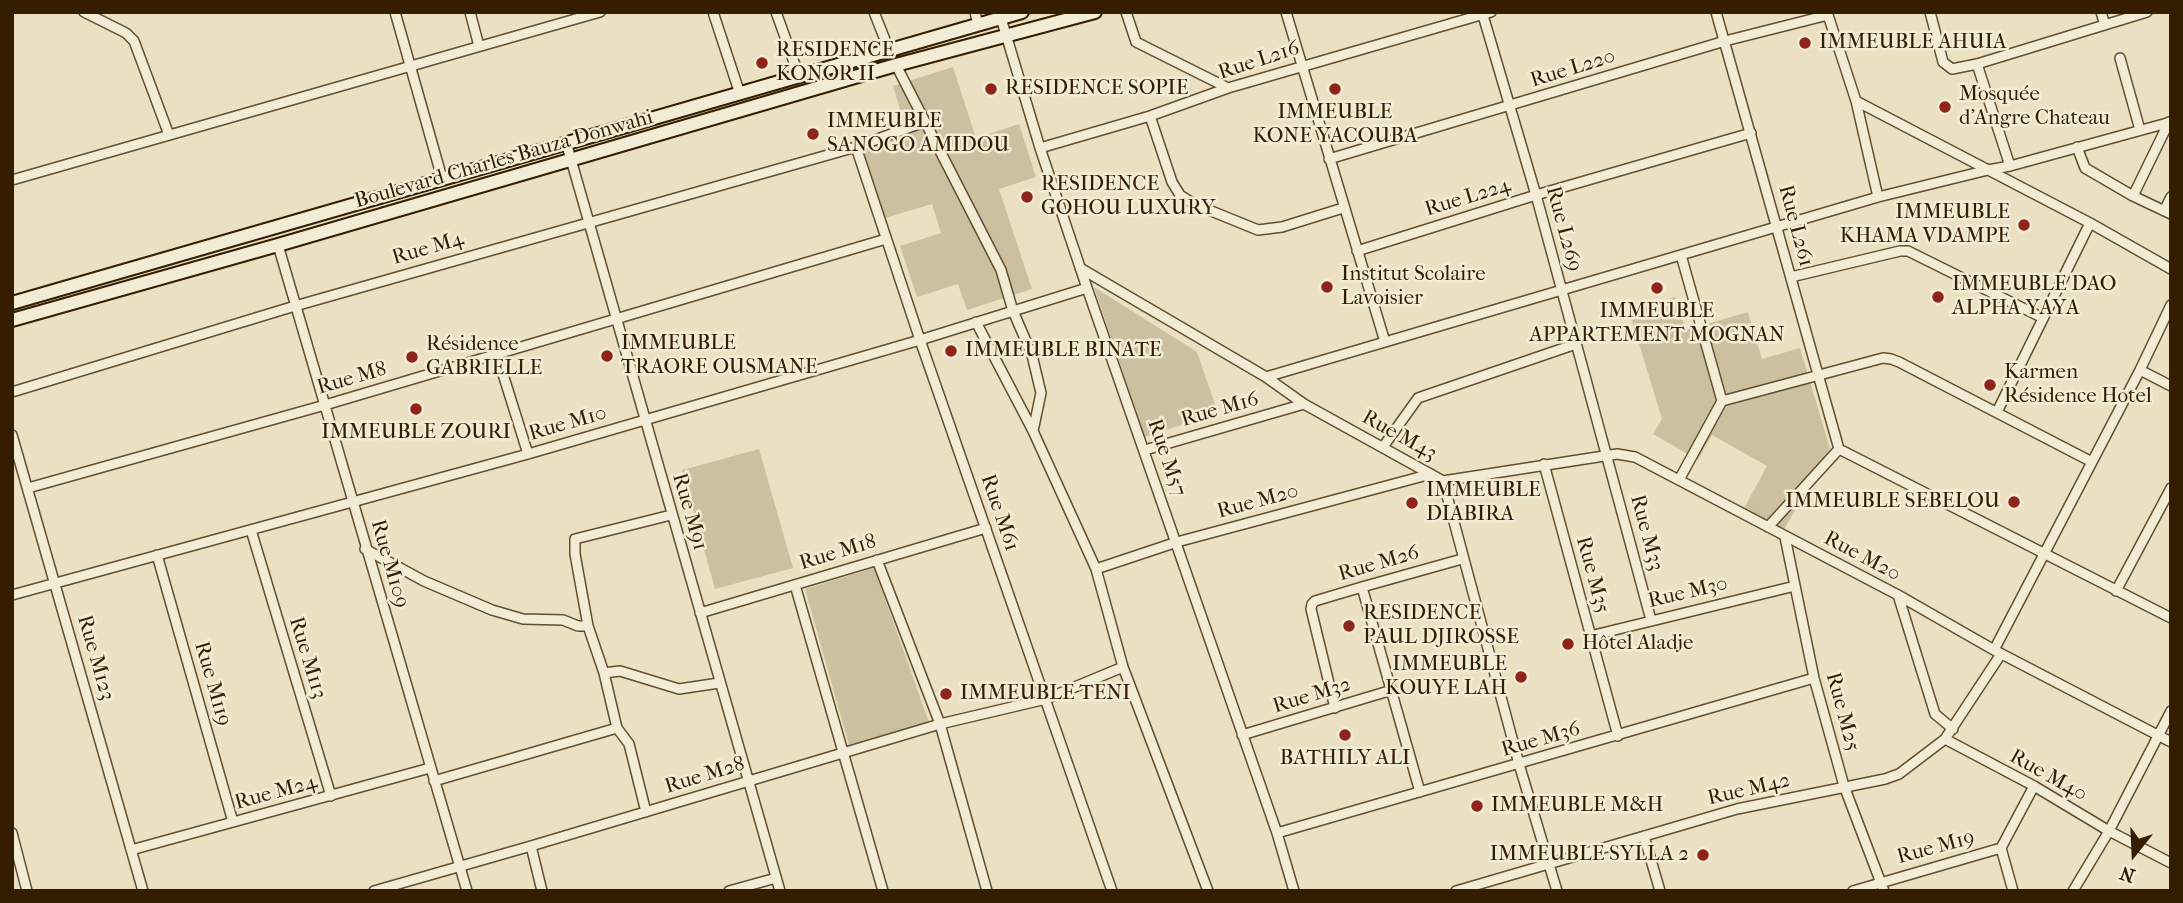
<!DOCTYPE html>
<html>
<head>
<meta charset="utf-8">
<style>
	body { margin:0 }
	#map { position:relative; width:2183px; height:903px; overflow:hidden; background:#ebe1c2; font-family:"IM FELL French Canon",serif }
	canvas { display:block }
	.frame { position:absolute; inset:0; border:14px solid #341d00; pointer-events:none }
	.north { position:absolute; left:2099px; top:819px; width:70px; height:70px; -webkit-text-stroke:5px #f2ecd7; paint-order:stroke; rotate:198deg; font-size:19px; font-weight:700; line-height:28px; text-align:center; color:#341d00 }
	.north::after { content:''; display:block; margin:auto; width:24px; height:32px; background:#341d00; clip-path:polygon(50% 0,100% 100%,50% 72%,0 100%) }
</style>
</head>
<body>
<div id="map">
<canvas width="2183" height="903"></canvas>
<div class="frame"></div>
<div class="north">N</div>
</div>
<script>
const g = document.querySelector('canvas').getContext('2d');
g.lineJoin = 'round';
function fill(path, color) {
  g.fillStyle = color;
  g.fill(path, 'evenodd');
}
function shape(rows) {
  const path = new Path2D();
  for (const r of rows) {
    path.moveTo(r[0], r[1]);
    for (let i = 2; i < r.length; i += 2) path.lineTo(r[i], r[i + 1]);
  }
  return path;
}
function strokePath(path, color, width, dash) {
  g.strokeStyle = color;
  g.lineWidth = width;
  g.lineCap = dash ? 'butt' : 'round';
  g.setLineDash(dash || []);
  g.stroke(path);
}
function label(font, color, halo, rows, align = 'center') {
  g.font = font + ' "IM FELL French Canon",serif';
  g.lineWidth = 5;
  g.setLineDash([]);
  g.textBaseline = 'middle';
  g.strokeStyle = halo;
  g.fillStyle = color;
  for (const [text, x, y, turn = 0] of rows) {
    g.save();
    g.translate(x, y);
    g.rotate((+turn || 0) * Math.PI / 180);
    g.textAlign = isNaN(turn) ? turn : align;
    if (halo) g.strokeText(text, 0, 0);
    g.fillText(text, 0, 0);
    g.restore();
  }
}
fill(shape([
	[953,67,976,138,1019,124,1036,177,999,189,1032,289,967,310,958,284,917,297,900,246,941,233,932,204,885,218,860,140,905,126,893,86],
	[1094,287,1197,352,1218,413,1145,437],
	[1675,297,1686,330,1748,312,1762,359,1800,348,1830,449,1782,533,1743,510,1767,466,1712,435,1698,460,1653,434,1662,419,1629,311],
	[759,449,793,568,715,589,682,470],
	[874,568,929,722,849,745,805,589]
]), '#ccc0a1');
const street = shape([
	[84,12,126,33,134,41,169,135],
	[395,12,442,178],
	[470,12,479,46],
	[713,12,740,94],
	[776,12,799,76],
	[874,12,889,50],
	[975,12,978,25],
	[1126,12,1136,42,1228,88],
	[1286,12,1385,342],
	[1482,12,1536,195,1651,620],
	[1716,12,1839,449],
	[1827,12,1856,101,2090,223,2171,269],
	[1930,12,1943,62,1952,69,1977,64,2147,12],
	[2101,12,2105,25],
	[1001,18,1040,148,1087,288,1277,833,1294,891],
	[2120,58,2140,130],
	[1977,64,2010,166],
	[896,65,1001,270,1013,311,1032,355,1041,393,1033,431],
	[1856,101,1878,197],
	[1150,116,1172,182,1180,195,1194,204,1258,230,1282,227,1343,208],
	[566,142,780,891],
	[856,147,920,340,1112,891],
	[2077,147,2085,168,2133,196,2171,214],
	[1040,148,1150,116,1228,88,1491,12],
	[1329,159,1725,41,1828,15],
	[12,180,600,12],
	[2133,196,2169,122],
	[2164,211,2171,197],
	[278,245,467,891],
	[1357,251,1536,195,1751,133],
	[1681,255,1722,401],
	[1080,268,1266,377,1304,404,1443,481,1519,764,1557,891],
	[1791,277,1900,251,1908,251,2043,318],
	[976,322,1033,431,1096,569,1123,667,1208,891],
	[497,355,528,454],
	[2140,370,2171,386],
	[1266,377,1878,197,1988,170,2010,166,2171,122],
	[12,392,295,306,856,147,924,122],
	[1997,412,2090,223],
	[12,435,143,891],
	[1383,447,1418,398,1576,344],
	[1839,449,2171,618],
	[1145,450,1304,404],
	[1544,464,1618,736],
	[1679,480,1722,401,1883,358,1891,359,1899,362,2092,462],
	[1443,481,1617,454,1635,457,1898,595,1994,650,2171,742],
	[28,488,325,405,886,239],
	[1768,527,1839,449],
	[251,530,331,796],
	[1785,537,1814,678,1844,786,1884,891],
	[365,549,424,581,492,610,523,619,563,620,578,626,588,626,604,673,617,728],
	[157,555,233,822],
	[877,560,940,724,987,891],
	[1096,569,1177,542,1431,474],
	[795,585,883,891],
	[1362,587,1420,792],
	[2116,591,2171,488],
	[12,595,528,454,920,340,1087,288],
	[1898,595,1935,714,1953,729],
	[700,613,986,528],
	[588,626,575,554,575,539,671,515],
	[1590,636,1795,586],
	[1994,650,2140,370,2171,305],
	[604,673,620,671,679,689,719,683],
	[1335,708,1311,609,1312,604,1315,601,1362,587,1462,559],
	[1242,735,1392,690],
	[1945,739,2034,786,2109,831,2171,863],
	[434,781,617,728,629,744,646,812],
	[12,833,27,891],
	[1277,833,1814,678],
	[1644,836,1660,891],
	[531,846,542,891],
	[2001,848,2013,891],
	[131,850,430,768],
	[374,891,531,846,940,724,1046,699,1123,667],
	[729,891,776,878],
	[1456,891,1737,809,1885,779,1899,774,1945,739,2001,654],
	[1853,891,2001,848,2034,786],
	[2073,891,2109,831,2171,711]
]);
const secondary = shape([
	[12,303,1022,12],
	[12,320,278,245,896,65,1095,12]
]);
strokePath(street, '#624e30', 12);
strokePath(secondary, '#341d00', 16);
strokePath(street, '#f2ecd7', 9);
strokePath(secondary, '#f2ecd7', 12);
for (const [x, y, r, color] of [
	[1805,43,7,"#8f2418"],
	[762,63,7,"#8f2418"],
	[991,89,7,"#8f2418"],
	[1335,89,7,"#8f2418"],
	[1945,107,7,"#8f2418"],
	[813,134,7,"#8f2418"],
	[1027,197,7,"#8f2418"],
	[2024,225,7,"#8f2418"],
	[1327,287,7,"#8f2418"],
	[1657,288,7,"#8f2418"],
	[1938,297,7,"#8f2418"],
	[951,351,7,"#8f2418"],
	[607,356,7,"#8f2418"],
	[412,357,7,"#8f2418"],
	[1990,385,7,"#8f2418"],
	[416,409,7,"#8f2418"],
	[2014,502,7,"#8f2418"],
	[1412,503,7,"#8f2418"],
	[1349,626,7,"#8f2418"],
	[1568,644,7,"#8f2418"],
	[1521,677,7,"#8f2418"],
	[946,694,7,"#8f2418"],
	[1345,735,7,"#8f2418"],
	[1477,806,7,"#8f2418"],
	[1703,855,7,"#8f2418"]
]) {
  const dot = new Path2D();
  dot.arc(x, y, r, 0, 2 * Math.PI);
  g.fillStyle = color;
  g.fill(dot);
  strokePath(dot, '#f2ecd7', 2.5);
}
label('21px', '#341d00', '#f2ecd7', [
	["IMMEUBLE AHUIA",1819,43],
	["RESIDENCE",776,51],
	["KONOR II",776,75],
	["RESIDENCE SOPIE",1005,89],
	["Mosquée",1959,95],
	["d'Angre Chateau",1959,119],
	["IMMEUBLE",1335,113,"center"],
	["KONE YACOUBA",1335,137,"center"],
	["IMMEUBLE",827,122],
	["SANOGO AMIDOU",827,146],
	["RESIDENCE",1041,185],
	["GOHOU LUXURY",1041,209],
	["IMMEUBLE",2010,213,"right"],
	["KHAMA VDAMPE",2010,237,"right"],
	["Institut Scolaire",1341,275],
	["Lavoisier",1341,299],
	["IMMEUBLE DAO",1952,285],
	["ALPHA YAYA",1952,309],
	["IMMEUBLE",1657,312,"center"],
	["APPARTEMENT MOGNAN",1657,336,"center"],
	["IMMEUBLE",621,344],
	["TRAORE OUSMANE",621,368],
	["Résidence",426,345],
	["GABRIELLE",426,369],
	["IMMEUBLE BINATE",965,351],
	["Karmen",2004,373],
	["Résidence Hotel",2004,397],
	["IMMEUBLE ZOURI",416,433,"center"],
	["IMMEUBLE",1426,491],
	["DIABIRA",1426,515],
	["IMMEUBLE SEBELOU",2000,502,"right"],
	["RESIDENCE",1363,614],
	["PAUL DJIROSSE",1363,638],
	["Hôtel Aladje",1582,644],
	["IMMEUBLE",1507,665,"right"],
	["KOUYE LAH",1507,689,"right"],
	["IMMEUBLE TENI",960,694],
	["BATHILY ALI",1345,759,"center"],
	["IMMEUBLE M&H",1491,806],
	["IMMEUBLE SYLLA 2",1689,855,"right"]
], 'left');
label('21px', '#341d00', '#f2ecd7', [
	["Rue L216",1259,61,-18],
	["Rue L220",1573,69,-17],
	["Boulevard Charles Bauza Donwahi",504,160,-16],
	["Rue L224",1468,198,-17],
	["Rue L261",1795,226,75],
	["Rue L269",1563,229,75],
	["Rue M4",428,249,-16],
	["Rue M8",352,379,-16],
	["Rue M16",1220,410,-16],
	["Rue M10",568,424,-16],
	["Rue M43",1399,436,29],
	["Rue M57",1166,458,71],
	["Rue M20",1258,502,-15],
	["Rue M91",689,512,74],
	["Rue M61",999,513,71],
	["Rue M33",1646,533,75],
	["Rue M18",838,553,-17],
	["Rue M20",1862,557,28],
	["Rue M109",389,564,74],
	["Rue M26",1379,564,-16],
	["Rue M35",1592,575,75],
	["Rue M30",1688,593,-13],
	["Rue M123",95,658,74],
	["Rue M113",307,658,73],
	["Rue M119",212,684,74],
	["Rue M32",1312,696,-17],
	["Rue M25",1842,712,75],
	["Rue M36",1541,740,-16],
	["Rue M28",705,776,-17],
	["Rue M40",2048,776,29],
	["Rue M42",1749,790,-13],
	["Rue M24",276,793,-15],
	["Rue M19",1936,848,-15]
]);
</script>
</body>
</html>
